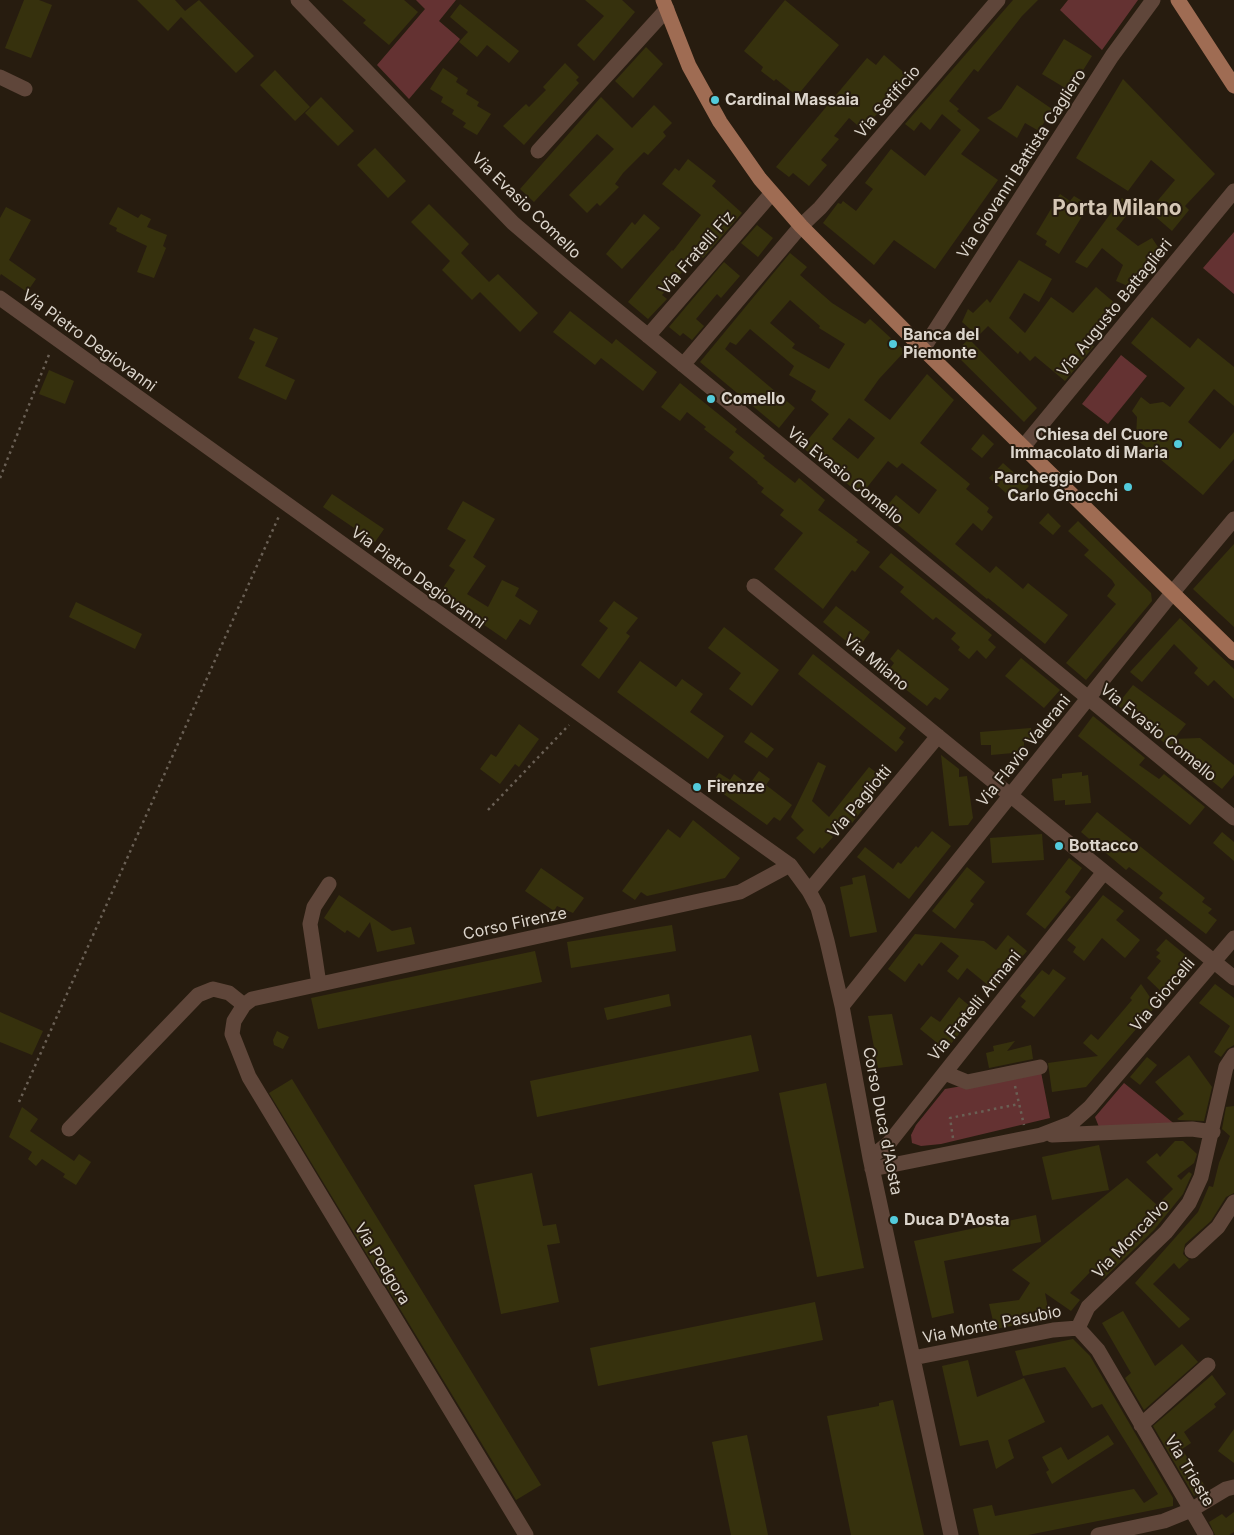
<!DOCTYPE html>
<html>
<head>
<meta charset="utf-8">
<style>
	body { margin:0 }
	canvas { display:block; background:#271c0f }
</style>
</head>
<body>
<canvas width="1234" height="1535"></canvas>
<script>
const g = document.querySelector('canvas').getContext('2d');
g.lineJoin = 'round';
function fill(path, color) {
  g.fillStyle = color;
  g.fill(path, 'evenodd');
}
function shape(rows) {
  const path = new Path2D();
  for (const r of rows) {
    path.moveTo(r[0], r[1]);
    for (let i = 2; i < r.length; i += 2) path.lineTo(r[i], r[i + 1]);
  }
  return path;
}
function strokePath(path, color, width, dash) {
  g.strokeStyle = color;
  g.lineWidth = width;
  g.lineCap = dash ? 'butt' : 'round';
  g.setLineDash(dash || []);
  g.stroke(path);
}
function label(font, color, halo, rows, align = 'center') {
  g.font = font + ' Inter,sans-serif';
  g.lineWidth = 4;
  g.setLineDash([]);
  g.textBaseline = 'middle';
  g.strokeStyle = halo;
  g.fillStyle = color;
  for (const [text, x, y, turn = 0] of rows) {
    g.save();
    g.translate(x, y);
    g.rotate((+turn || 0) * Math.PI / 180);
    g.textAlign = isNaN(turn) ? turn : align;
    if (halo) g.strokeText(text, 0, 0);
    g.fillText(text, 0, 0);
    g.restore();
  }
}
fill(shape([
	[416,0,456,0,439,21,460,39,409,99,377,65,425,9],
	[1068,0,1138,0,1102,50,1060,10],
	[1234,232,1234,294,1203,268],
	[1121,355,1147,376,1108,424,1082,404],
	[1041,1072,1050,1118,941,1144,921,1146,912,1143,911,1135,916,1125,945,1089],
	[1124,1083,1177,1126,1099,1127,1095,1117]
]), '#643232');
fill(shape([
	[24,0,39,0,52,5,31,58,5,48],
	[137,0,175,0,185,11,199,0,254,56,236,73,181,17,168,31],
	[342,0,404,0,418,12,389,45,363,23,366,20],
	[585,0,622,0,635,12,594,61,577,45,604,16],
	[785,0,839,45,797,96,776,79,774,81,761,71,763,67,744,51],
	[1013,0,1038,0,1022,16,978,72,974,69,949,101,959,109,957,111,980,130,961,154,998,180,935,269,894,240,874,265,823,223,838,203,841,204,843,201,856,211,873,189,865,183,891,149,925,176,961,130,942,114,930,130,921,122,914,131,905,124],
	[460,4,519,51,509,63,487,45,477,57,459,42,468,32,450,17],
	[1064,39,1092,56,1070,91,1042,74],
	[646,47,663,64,633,98,615,81],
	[884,55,909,77,863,130,849,118,834,136,839,139,821,160,827,165,809,186,793,173,789,177,776,167,867,58,876,65],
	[565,63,579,77,576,80,579,83,524,145,503,126,526,104,529,107,546,90,543,87],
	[443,68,458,78,456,82,468,90,466,94,479,102,477,106,491,114,477,135,463,127,466,123,452,114,454,110,441,102,443,97,430,89],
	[275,70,310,107,295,121,260,85],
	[1123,79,1215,174,1185,206,1189,210,1172,231,1149,211,1175,180,1151,160,1128,191,1076,158],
	[1017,85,1052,109,1039,131,1025,123,1017,138,987,118,1001,109],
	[321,97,354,131,338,146,305,113],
	[601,97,632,128,654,105,672,123,663,132,666,136,648,155,644,152,623,173,615,184,619,187,600,206,597,203,587,213,569,195,614,149,597,134,534,202,520,189],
	[375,148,406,181,388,198,357,165],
	[688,159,716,181,712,186,742,213,703,258,698,254,662,295,667,299,648,319,628,302,672,250,673,251,701,215,662,184,675,168,679,171],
	[1060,194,1070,201,1074,196,1089,205,1059,254,1045,245,1047,241,1036,234],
	[1122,198,1133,207,1116,229,1138,246,1152,238,1164,256,1144,270,1137,290,1116,281,1123,265,1102,248,1087,268,1075,262],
	[429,204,469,244,461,253,489,282,498,274,538,313,520,332,480,292,472,300,442,270,450,261,411,222],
	[6,207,31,220,9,260,36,279,27,292,1,274,0,276,0,218],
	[118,207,138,218,141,214,151,219,147,227,167,235,163,246,166,248,154,278,137,272,147,246,116,231,117,228,109,224],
	[644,214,660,228,622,269,606,254,632,222,635,225],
	[757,225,773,238,758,257,741,243],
	[790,253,807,267,800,275,832,303,865,324,870,319,905,351,879,379,864,400,890,420,927,374,954,400,920,443,970,484,966,489,989,508,987,512,993,517,982,531,973,523,955,544,990,573,996,566,1023,589,1028,583,1068,615,1045,644,988,598,987,599,882,512,896,495,919,514,937,490,902,463,897,468,888,461,861,495,802,447,829,414,811,400,816,391,789,375,794,366,750,329,736,345,730,342,725,349,795,408,779,428,700,362],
	[790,300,820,326,819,328,845,344,829,369,792,348,795,344,770,323],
	[849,418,875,438,858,459,832,439],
	[1019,260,1052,279,1039,302,1024,293,1009,318,1025,333,1051,297,1073,313,1096,287,1117,305,1086,340,1094,346,1065,381,1035,356,1030,361,1020,351,1018,354,988,326,978,336,962,322,968,309,973,313,987,299,990,303],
	[724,262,740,276,721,298,717,294,696,319,704,326,692,340,683,333,680,336,669,327],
	[570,311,612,344,616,339,657,372,643,391,601,358,595,365,553,332],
	[1152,317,1190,348,1198,338,1234,367,1234,406,1214,389,1188,422,1220,449,1234,432,1234,459,1203,495,1136,439,1137,417,1132,411,1141,397,1150,404,1163,402,1170,407,1185,388,1131,343],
	[254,328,278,338,265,366,295,380,286,400,238,378,255,342,249,339],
	[969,339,1037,408,1024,422,954,353],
	[49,370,74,381,65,404,39,394],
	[680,383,737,429,735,432,765,456,763,458,795,483,799,478,825,500,818,510,858,540,856,542,870,552,855,572,852,570,823,609,774,569,803,533,780,515,784,510,761,492,764,488,757,483,758,482,729,458,734,452,704,429,706,427,687,412,680,421,661,407],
	[983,434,994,444,982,458,971,449],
	[1003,463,1029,486,1015,501,989,478],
	[332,494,384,529,375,542,323,507],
	[463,501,495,519,473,557,486,566,467,594,488,607,502,580,519,588,515,596,538,611,530,625,520,619,506,640,439,594,455,570,449,566,466,540,447,529],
	[1048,513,1061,526,1053,535,1039,523],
	[1078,521,1151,593,1152,601,1086,680,1066,663,1116,604,1107,596,1115,585,1112,580,1084,555,1089,550,1068,531],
	[1234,544,1234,627,1193,589],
	[891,553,992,635,988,640,996,647,986,659,977,650,969,659,958,650,960,647,951,639,956,633,936,617,933,620,900,592,904,587,879,567],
	[614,601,638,618,626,633,630,636,599,679,581,665,608,628,599,621],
	[76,602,142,634,135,649,69,617],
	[836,606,870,632,857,650,823,622],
	[1180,618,1234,669,1234,699,1214,680,1208,686,1194,673,1198,668,1174,644,1142,682,1130,672],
	[724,627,779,670,752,706,729,689,741,673,708,648],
	[898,649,949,689,940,700,935,697,927,706,886,674,894,663,890,659],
	[813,654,906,728,899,738,904,742,896,752,798,674],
	[1021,658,1060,690,1044,708,1005,676],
	[640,661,676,687,682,679,703,694,690,712,724,736,708,759,617,692],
	[1133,685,1186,724,1174,739,1200,738,1234,765,1234,775,1222,789,1117,705],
	[1093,716,1145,758,1139,765,1159,779,1164,774,1205,807,1190,825,1078,736],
	[519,724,539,739,519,767,515,764,500,784,480,769,491,754,496,757],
	[1031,728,1032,742,1024,742,1024,752,991,755,991,745,981,745,980,732],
	[751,732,774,749,767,758,744,742],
	[941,755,959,769,959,777,967,776,973,818,968,825,949,826],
	[818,762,826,766,812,801,829,817,869,767,886,780,852,823,844,816,829,833,833,837,822,849,820,847,814,854,796,838,804,830,791,817],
	[759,771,770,779,766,785,792,805,780,821,774,817,767,825,711,785,719,773,730,780,734,774,749,785],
	[1082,772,1082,776,1088,775,1091,803,1065,805,1065,800,1054,801,1052,779,1062,778,1062,774],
	[1097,812,1205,898,1202,902,1212,909,1208,913,1217,920,1206,934,1159,898,1163,893,1129,867,1126,870,1081,832],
	[693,820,740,858,725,878,647,896,641,892,635,900,622,891,668,829,680,838],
	[932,831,951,846,909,899,857,857,865,847,893,869,898,862,901,864,916,846,918,848],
	[1222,832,1234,842,1234,861,1213,843],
	[1042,834,1044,860,992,863,990,838],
	[1069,858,1082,868,1065,892,1071,897,1045,929,1026,914],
	[967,867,985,882,970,901,974,904,955,929,932,911],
	[541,868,584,898,573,913,557,906,554,911,525,891],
	[865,875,877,932,850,937,840,887,853,884,852,878],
	[339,895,392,931,411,927,415,944,377,952,370,922,359,938,347,930,345,933,324,918],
	[1103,895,1124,911,1116,920,1140,940,1125,958,1102,938,1084,961,1073,952,1076,947,1067,940],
	[672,925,676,951,571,968,567,942],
	[915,934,984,941,996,950,1008,935,1027,951,994,990,967,968,958,980,947,971,959,956,941,942,922,966,919,963,905,982,888,969],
	[1166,939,1194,962,1166,996,1147,978,1161,961,1156,957,1160,953,1156,950],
	[535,951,542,982,318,1029,311,998],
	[1053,969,1066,978,1034,1017,1021,1007,1026,1001,1020,996,1042,970,1049,975],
	[1141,984,1156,1006,1086,1087,1052,1092,1048,1063,1098,1056,1083,1043,1091,1034,1098,1040,1132,1000,1130,998],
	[1215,984,1234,998,1234,1045,1227,1049,1221,1057,1214,1052,1230,1026,1199,1003],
	[669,994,671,1006,607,1020,604,1008],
	[959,997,977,1012,946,1050,920,1029,931,1016,940,1022],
	[0,1012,43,1031,32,1055,0,1042],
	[892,1014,903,1065,878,1068,868,1016],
	[277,1031,289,1037,283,1049,274,1045,273,1040],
	[751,1035,759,1071,537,1117,530,1081],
	[1015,1041,1007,1051,1031,1045,1033,1059,989,1068,986,1053,994,1051,993,1046],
	[1189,1055,1212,1087,1204,1121,1179,1120,1177,1119,1184,1114,1155,1082],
	[1147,1057,1157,1065,1140,1085,1130,1077],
	[292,1079,541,1485,516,1500,269,1093],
	[826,1083,864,1268,817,1277,779,1093],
	[1234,1106,1234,1193,1226,1197,1211,1221,1185,1244,1183,1254,1189,1260,1179,1269,1174,1263,1153,1284,1190,1319,1179,1328,1135,1283,1198,1212,1209,1186,1213,1187,1219,1163,1230,1136,1222,1129,1226,1107],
	[22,1107,38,1119,30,1131,74,1161,79,1154,91,1162,76,1185,63,1177,65,1174,42,1159,36,1166,28,1159,32,1152,9,1137],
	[1175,1141,1183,1141,1197,1154,1194,1163,1177,1176,1181,1180,1189,1172,1192,1174,1183,1194,1154,1230,1103,1279,1093,1269,1070,1293,1080,1300,1071,1311,1045,1293,1050,1319,995,1329,989,1304,1019,1300,1030,1283,1012,1270,1127,1178,1157,1205,1173,1189,1146,1162,1157,1153,1160,1157],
	[1099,1145,1109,1190,1052,1200,1042,1157],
	[532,1173,543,1226,556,1224,560,1243,547,1245,559,1302,501,1314,474,1185],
	[1036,1215,1041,1242,944,1261,954,1313,932,1318,914,1241],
	[815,1302,823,1340,598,1386,590,1348],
	[1123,1311,1155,1366,1182,1344,1198,1362,1144,1410,1125,1378,1131,1373,1102,1323],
	[1073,1339,1090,1356,1173,1498,1173,1506,1028,1535,979,1535,973,1509,992,1505,995,1516,1134,1489,1144,1503,1158,1494,1102,1404,1092,1408,1065,1367,1023,1376,1015,1351],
	[968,1360,977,1397,1024,1378,1045,1422,1008,1440,1014,1458,996,1469,988,1440,960,1446,942,1366],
	[1212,1375,1226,1394,1214,1404,1216,1407,1184,1432,1191,1443,1182,1449,1206,1488,1194,1496,1153,1426],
	[893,1400,924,1535,851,1535,827,1416,879,1406,879,1403],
	[1234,1429,1234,1463,1218,1451],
	[747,1435,768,1535,731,1535,712,1442],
	[1108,1435,1114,1444,1052,1484,1046,1472,1049,1470,1042,1457,1061,1447,1068,1460],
	[1234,1512,1234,1532,1229,1535,1215,1535,1209,1522,1222,1514,1226,1518]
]), '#36310d');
strokePath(shape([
	[0,478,50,352],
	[488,810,569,725],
	[1015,1086,1024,1125],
	[19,1102,279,516],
	[953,1138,950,1118,1019,1104]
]), '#6a6055', 2.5, [2.5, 4]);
strokePath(shape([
	[298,0,513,223,568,270,1234,818],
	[0,77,25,89],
	[538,151,667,9],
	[0,298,755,840,790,865,809,891,818,908,827,941,842,1006,870,1158,951,1535],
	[648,336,772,193],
	[923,349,1112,56,1153,0],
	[683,365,801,226,820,208,998,0],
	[1023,447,1234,191],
	[754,586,1234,978],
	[809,891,938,736],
	[319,984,310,924,314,907,329,884],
	[842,1006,1173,592,1234,519],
	[945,1073,967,1082,1040,1067],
	[69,1129,198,995,213,989,229,993,244,1005],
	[1052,1135,1192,1129,1213,1132],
	[870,1158,889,1143,1104,872],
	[872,1169,1041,1135,1072,1123,1090,1107,1234,938],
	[1192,1251,1218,1227,1234,1202],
	[1078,1328,1088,1307,1166,1232,1189,1203,1201,1177,1226,1067,1234,1055],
	[1078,1328,1098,1350,1206,1535],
	[913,1358,1053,1330,1078,1328],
	[1141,1425,1208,1365],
	[526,1535,249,1077,232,1034,234,1021,244,1005,252,999,740,892,790,865],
	[1098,1535,1164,1521,1191,1510,1226,1489,1234,1487]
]), '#5f463a', 15);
strokePath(shape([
	[663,0,689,66,720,122,760,179,801,226,923,349,1234,653],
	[1178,0,1234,86]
]), '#9f6c53', 15);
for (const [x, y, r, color] of [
	[715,100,5,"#53cbdc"],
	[893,344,5,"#53cbdc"],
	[711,399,5,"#53cbdc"],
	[1178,444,5,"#53cbdc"],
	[1128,487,5,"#53cbdc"],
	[697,787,5,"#53cbdc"],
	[1059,846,5,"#53cbdc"],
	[894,1220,5,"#53cbdc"]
]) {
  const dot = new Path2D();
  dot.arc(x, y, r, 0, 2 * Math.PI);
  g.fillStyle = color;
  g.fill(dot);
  strokePath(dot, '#271c0f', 2);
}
label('bold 16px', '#dcd5cc', '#271c0f', [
	["Cardinal Massaia",725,100],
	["Banca del",903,335],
	["Piemonte",903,353],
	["Comello",721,399],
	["Chiesa del Cuore",1168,435,"right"],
	["Immacolato di Maria",1168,453,"right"],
	["Parcheggio Don",1118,478,"right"],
	["Carlo Gnocchi",1118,496,"right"],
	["Firenze",707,787],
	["Bottacco",1069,846],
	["Duca D'Aosta",904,1220]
], 'left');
label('16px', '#dcd5cc', '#271c0f', [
	["Via Setificio",888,102,-49],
	["Via Giovanni Battista Cagliero",1022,164,-57],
	["Via Evasio Comello",526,206,44],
	["Via Fratelli Fiz",697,253,-49],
	["Via Augusto Battaglieri",1115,308,-51],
	["Via Pietro Degiovanni",89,341,36],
	["Via Evasio Comello",845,476,39],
	["Via Pietro Degiovanni",418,578,36],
	["Via Milano",876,663,39],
	["Via Evasio Comello",1158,733,39],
	["Via Flavio Valerani",1024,751,-51],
	["Via Pagliotti",860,802,-50],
	["Corso Firenze",515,924,-12],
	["Via Giorcelli",1163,995,-50],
	["Via Fratelli Armani",975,1006,-51],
	["Corso Duca d'Aosta",882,1121,79],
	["Via Moncalvo",1131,1239,-46],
	["Via Podgora",382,1264,59],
	["Via Monte Pasubio",992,1325,-11],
	["Via Trieste",1189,1471,59]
]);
label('bold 21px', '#d5c7b5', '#271c0f', [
	["Porta Milano",1117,209]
]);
</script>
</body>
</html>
